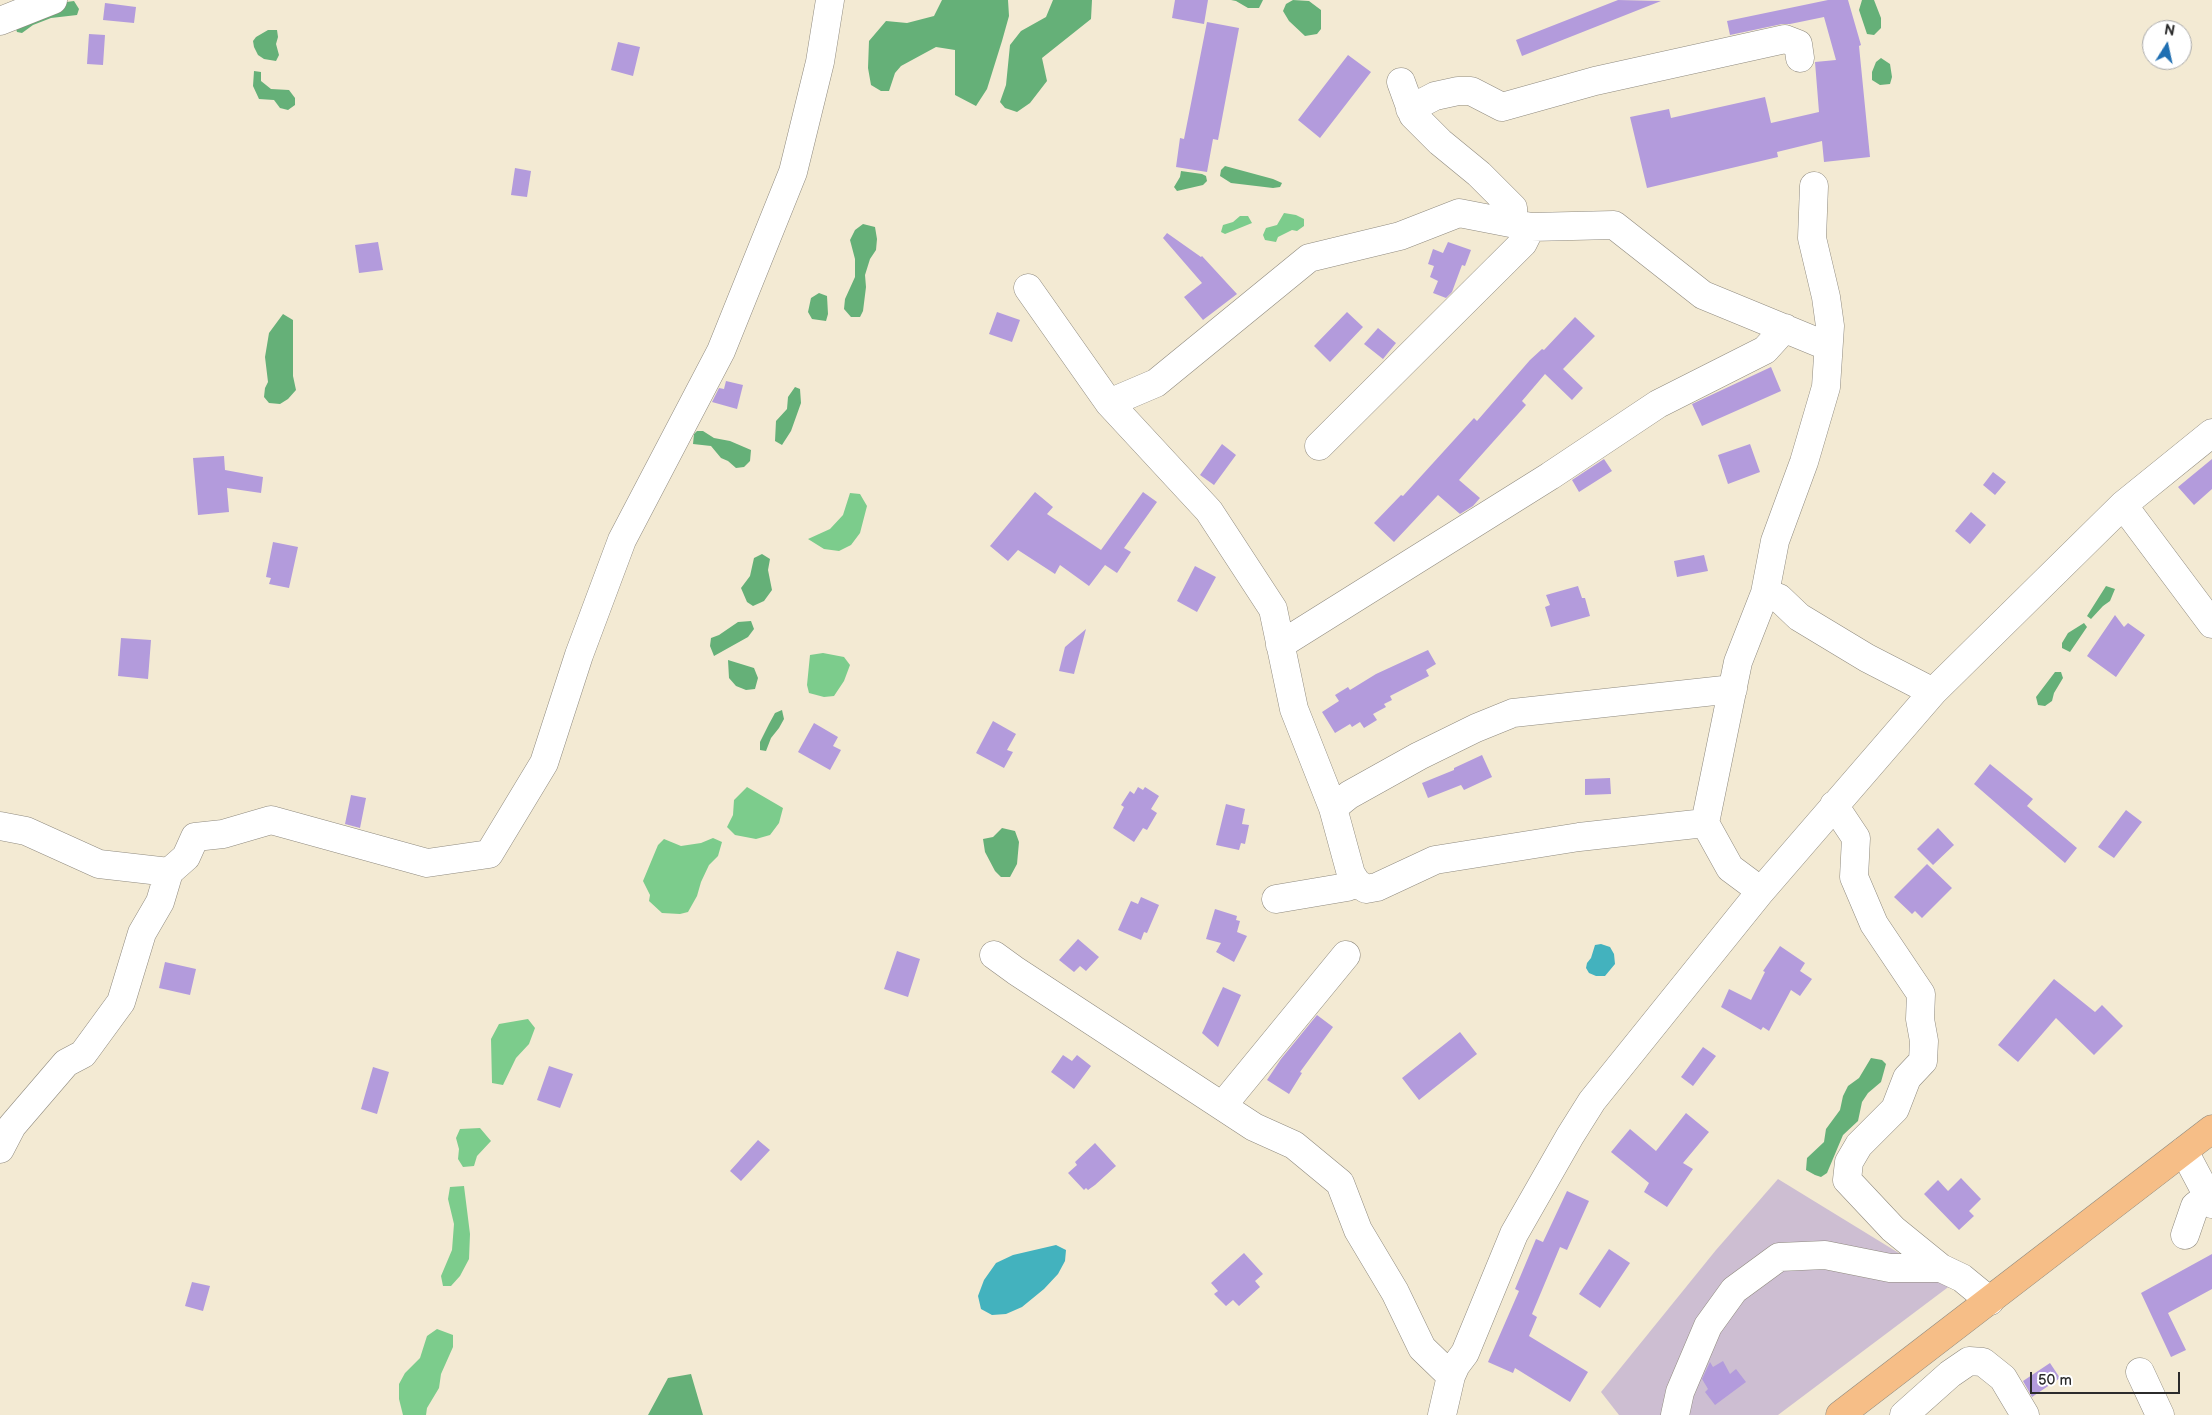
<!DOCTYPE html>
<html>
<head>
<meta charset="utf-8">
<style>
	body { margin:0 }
	#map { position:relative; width:2212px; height:1415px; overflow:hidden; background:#f3ead3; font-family:"Balsamiq Sans",sans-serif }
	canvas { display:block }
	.north { position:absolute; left:2142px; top:20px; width:50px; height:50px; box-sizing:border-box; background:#fff; border:1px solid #aaa; border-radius:50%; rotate:10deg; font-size:14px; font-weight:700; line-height:20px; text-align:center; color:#2b2b2b }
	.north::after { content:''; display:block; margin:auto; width:18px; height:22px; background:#1f6fb2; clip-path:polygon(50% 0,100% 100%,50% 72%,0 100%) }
	.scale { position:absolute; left:2030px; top:1372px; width:150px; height:22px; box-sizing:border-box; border:2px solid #2b2b2b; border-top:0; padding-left:6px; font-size:15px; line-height:18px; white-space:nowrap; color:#2b2b2b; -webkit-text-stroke:4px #fff; paint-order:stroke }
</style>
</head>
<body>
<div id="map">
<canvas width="2212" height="1415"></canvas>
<div class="north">N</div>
<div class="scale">50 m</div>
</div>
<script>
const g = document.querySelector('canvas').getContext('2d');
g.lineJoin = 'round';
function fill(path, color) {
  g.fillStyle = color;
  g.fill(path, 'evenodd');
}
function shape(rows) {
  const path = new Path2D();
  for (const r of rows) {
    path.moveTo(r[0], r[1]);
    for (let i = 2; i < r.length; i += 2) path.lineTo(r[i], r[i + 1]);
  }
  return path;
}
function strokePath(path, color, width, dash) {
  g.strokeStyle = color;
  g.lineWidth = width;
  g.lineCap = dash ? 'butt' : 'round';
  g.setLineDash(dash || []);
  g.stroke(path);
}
fill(shape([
	[1778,1179,1951,1285,1778,1415,1619,1415,1601,1392,1716,1250]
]), '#cdbed2');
fill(shape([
	[1284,213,1296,215,1304,219,1304,226,1297,231,1292,230,1278,237,1276,242,1265,240,1263,235,1266,228,1277,225],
	[1240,216,1248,216,1252,223,1225,234,1221,232,1223,225,1233,222],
	[850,493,860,494,867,506,860,533,851,545,839,551,824,549,808,539,830,529,843,515],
	[823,653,844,657,850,665,844,681,834,696,824,697,809,693,807,685,810,655],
	[747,787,783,808,779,823,770,835,756,839,735,835,727,827,733,815,734,800],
	[713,838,722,842,718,856,709,865,701,882,697,896,688,912,680,914,662,913,649,901,650,895,643,881,658,845,664,839,681,846,701,843],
	[528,1019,535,1028,529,1044,516,1058,503,1085,492,1083,491,1039,499,1024],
	[480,1128,491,1141,477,1156,474,1166,463,1167,458,1159,459,1149,456,1138,460,1129],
	[464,1186,470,1234,469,1259,460,1276,451,1286,443,1286,441,1276,452,1250,454,1224,448,1199,450,1187],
	[437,1329,453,1335,453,1347,441,1374,439,1388,427,1408,426,1415,403,1415,399,1399,399,1384,405,1373,420,1358,427,1336]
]), '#7ccc8c');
fill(shape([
	[942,0,1008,0,1009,16,1002,41,987,89,976,106,955,95,955,50,936,47,901,66,895,73,889,91,881,91,871,85,868,68,869,41,886,21,907,23,934,16],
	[1053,0,1092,0,1091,19,1042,58,1047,81,1030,103,1017,112,1005,108,1000,102,1006,85,1010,45,1021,31,1046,17],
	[1231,0,1263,0,1259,8,1248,8,1236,1],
	[1293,0,1309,1,1321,10,1321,29,1317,34,1305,36,1289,21,1283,11,1286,4],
	[1862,0,1874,0,1881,18,1881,28,1874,35,1867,34,1859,10],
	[74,1,79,9,77,15,51,18,33,25,22,33,17,32,16,29,59,3],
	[268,30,277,30,278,37,276,44,279,55,276,61,264,59,258,55,254,47,253,41,256,37],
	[1881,58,1890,64,1892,77,1890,84,1880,85,1872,80,1872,72,1876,62],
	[254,71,261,72,261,81,271,89,289,90,295,98,295,105,288,110,280,108,274,100,259,99,253,86],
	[1225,166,1273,179,1282,183,1280,187,1273,188,1231,183,1220,176,1221,170],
	[1181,171,1202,174,1206,176,1207,181,1203,185,1177,191,1174,187,1180,177],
	[863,224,875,227,877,239,876,250,870,259,865,275,866,287,863,311,860,317,851,317,844,309,845,299,855,277,855,259,850,240,855,230],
	[819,293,827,296,828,314,826,321,812,319,808,312,811,298],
	[283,314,293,320,293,376,296,390,288,399,280,404,269,403,264,397,265,388,268,382,265,357,269,333],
	[795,387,800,389,801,403,791,431,782,445,775,441,776,421,787,409,788,397],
	[697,431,703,431,714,438,730,441,751,450,750,461,744,467,736,468,728,461,721,458,711,446,693,444,694,434],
	[762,554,770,559,768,570,772,590,764,601,753,606,747,602,741,588,750,576,754,558],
	[2106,586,2115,589,2110,601,2103,606,2091,619,2087,616],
	[751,621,754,629,748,637,714,656,710,646,711,638,719,635,738,622],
	[2084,623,2087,627,2070,652,2062,648,2062,643,2068,633],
	[728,660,754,668,758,678,755,689,746,690,736,686,729,678],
	[2055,672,2061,672,2063,678,2054,693,2052,701,2045,706,2038,705,2036,697],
	[782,710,784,719,779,728,771,738,766,751,760,750,760,742,769,724,775,713],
	[1002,828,1015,831,1019,842,1017,864,1010,877,1001,877,995,871,985,852,983,839,993,837],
	[1871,1058,1882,1060,1886,1064,1881,1082,1868,1093,1862,1102,1858,1121,1843,1135,1827,1173,1821,1177,1815,1175,1806,1170,1807,1158,1824,1142,1826,1129,1840,1110,1843,1096,1848,1086,1859,1078],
	[691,1374,703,1415,648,1415,668,1378]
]), '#65b078');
fill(shape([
	[1601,944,1610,947,1614,954,1615,964,1605,976,1596,976,1589,973,1586,968,1587,963,1591,958,1595,945],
	[1056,1245,1066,1250,1065,1261,1058,1274,1044,1289,1022,1307,1006,1314,992,1315,981,1309,978,1296,984,1280,996,1263,1013,1255]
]), '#43b2be');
fill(shape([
	[1175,0,1208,0,1204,24,1172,18],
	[1618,0,1661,1,1522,56,1516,40],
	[1828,0,1848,0,1861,45,1859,46,1870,157,1824,162,1822,141,1777,152,1778,157,1647,188,1630,117,1669,109,1671,118,1765,97,1771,123,1819,112,1815,62,1836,60,1824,17,1790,24,1782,24,1730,35,1727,21],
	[105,3,136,7,134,23,103,20],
	[1207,22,1239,28,1218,140,1213,139,1207,172,1176,167,1180,138,1184,139],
	[89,34,105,35,103,65,87,64],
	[618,42,640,47,633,76,611,70],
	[1348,55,1371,72,1320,138,1298,120],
	[515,168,531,171,527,197,511,195],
	[1167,233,1201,257,1202,256,1237,294,1203,320,1184,297,1202,283,1163,238],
	[378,242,383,270,359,273,355,245],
	[1448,242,1471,250,1465,266,1462,265,1452,292,1446,298,1433,293,1438,281,1430,277,1434,266,1428,264,1433,249,1443,253],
	[997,312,1020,320,1012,342,989,334],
	[1347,312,1363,327,1330,362,1314,346],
	[1575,317,1595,336,1563,369,1583,388,1572,400,1545,374,1522,401,1526,405,1459,480,1480,498,1473,506,1460,514,1438,495,1394,542,1374,523,1401,495,1403,496,1474,418,1477,421,1530,360,1542,349,1544,350],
	[1378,328,1396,343,1383,359,1364,344],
	[1771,367,1781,391,1702,426,1692,404],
	[726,381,743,385,737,409,712,402,719,388,724,389],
	[1222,444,1236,455,1214,485,1200,475],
	[1750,444,1760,472,1728,484,1718,455],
	[224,456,225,470,263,477,261,493,227,488,229,512,198,515,193,458],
	[1604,459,1612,471,1579,492,1572,480],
	[2212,459,2212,489,2194,505,2178,487],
	[1993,472,2006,482,1995,495,1983,485],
	[1035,492,1053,507,1047,514,1101,550,1143,492,1157,502,1124,548,1131,552,1117,573,1105,565,1089,586,1060,565,1055,574,1018,550,1008,561,990,546],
	[1971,512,1986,525,1970,544,1955,531],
	[273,542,298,547,289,588,269,584,271,578,266,577],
	[1704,555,1708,571,1677,577,1674,561],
	[1195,566,1216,577,1197,612,1177,601],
	[1578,586,1582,598,1585,598,1590,616,1551,627,1545,607,1550,605,1546,595],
	[2115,615,2124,627,2128,623,2145,635,2116,677,2087,656],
	[1086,629,1074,674,1059,671,1065,647],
	[121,638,151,640,148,679,118,676],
	[1428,650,1436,664,1426,670,1429,676,1390,696,1392,700,1384,704,1386,707,1373,714,1377,720,1364,728,1360,722,1352,727,1350,724,1335,733,1322,712,1339,701,1335,695,1348,687,1350,690,1376,674],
	[993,721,1016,734,1007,750,1013,752,1004,768,976,753],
	[814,723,838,737,833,746,841,750,830,770,798,752],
	[1482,755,1492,777,1464,790,1461,785,1428,798,1422,783,1454,770,1454,768],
	[1990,764,2033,799,2027,806,2077,848,2065,863,1974,784],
	[1610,778,1611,794,1585,795,1585,779],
	[1138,787,1143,790,1145,787,1159,796,1151,809,1157,813,1147,830,1143,828,1134,842,1113,828,1124,807,1121,805,1130,791,1134,794],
	[351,795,366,798,360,828,345,824],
	[1226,804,1245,809,1242,824,1249,825,1245,844,1241,843,1239,850,1216,845],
	[2126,810,2142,822,2114,858,2098,847],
	[1938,828,1954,845,1933,865,1917,849],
	[1927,864,1952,888,1922,918,1915,911,1912,914,1894,897],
	[1141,897,1159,905,1147,933,1144,932,1141,940,1118,930,1131,901,1138,904],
	[1215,909,1237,916,1236,920,1240,921,1237,932,1247,936,1234,962,1216,952,1221,943,1206,939],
	[1078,939,1099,957,1086,971,1080,966,1074,972,1059,960],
	[1780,946,1805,963,1800,971,1812,979,1800,996,1791,990,1769,1031,1763,1027,1761,1030,1721,1007,1729,989,1751,1000,1765,972,1763,971],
	[897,951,920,959,908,997,884,989],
	[165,962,196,969,190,995,159,988],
	[2054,979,2095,1012,2102,1005,2123,1026,2094,1055,2056,1018,2018,1062,1998,1045],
	[1223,987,1241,995,1218,1047,1202,1033],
	[1317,1015,1333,1027,1300,1072,1302,1073,1289,1094,1267,1080,1281,1059],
	[1460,1032,1477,1054,1419,1100,1402,1078],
	[1703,1047,1716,1056,1693,1086,1681,1077],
	[1063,1055,1072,1061,1077,1055,1091,1066,1074,1089,1051,1072],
	[549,1066,573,1074,560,1108,537,1100],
	[373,1067,389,1072,377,1114,361,1109],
	[1686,1113,1709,1132,1683,1163,1693,1169,1667,1207,1644,1192,1649,1183,1611,1152,1630,1129,1656,1151],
	[758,1140,770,1150,741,1181,730,1171],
	[1095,1143,1116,1166,1095,1185,1088,1190,1086,1188,1084,1190,1068,1173,1077,1165,1075,1162],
	[1961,1178,1981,1199,1969,1211,1974,1216,1959,1230,1924,1194,1938,1180,1948,1191],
	[1567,1191,1589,1201,1567,1250,1560,1247,1532,1314,1537,1317,1529,1336,1588,1372,1570,1402,1515,1368,1513,1373,1488,1362,1519,1291,1515,1289,1536,1239,1543,1242],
	[1609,1249,1630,1263,1600,1308,1579,1294],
	[1244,1253,1263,1274,1255,1281,1260,1287,1239,1306,1233,1300,1226,1306,1214,1294,1218,1291,1211,1283],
	[2212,1254,2212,1289,2168,1313,2186,1350,2171,1357,2141,1293],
	[192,1282,210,1286,203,1311,185,1306],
	[1723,1361,1730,1374,1736,1369,1746,1382,1715,1405,1705,1392,1708,1389,1702,1379,1710,1362,1713,1367],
	[2050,1363,2060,1378,2032,1397,2023,1381]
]), '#b39bdc');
const minor = shape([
	[0,21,53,0],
	[1401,82,1413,115,1440,142,1479,174,1513,208,1514,224],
	[1410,109,1435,96,1458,91,1471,91,1502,107,1595,81,1785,39,1798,44,1800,58],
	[1028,288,1109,403,1209,511,1273,609,1294,709,1333,808,1351,874,1357,883,1366,889,1377,887,1435,860,1579,837,1705,823],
	[1109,403,1156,383,1309,258,1400,236,1459,213,1531,227,1614,225,1703,295,1827,346],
	[1319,446,1523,243,1531,227],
	[2123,505,2212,624],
	[1765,593,1779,598,1799,617,1867,658,1933,692],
	[1280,645,1550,476,1658,404,1765,350,1785,328],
	[1834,805,1856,838,1854,877,1874,924,1921,994,1920,1019,1924,1041,1923,1061,1907,1078,1895,1109,1859,1145,1849,1162,1847,1180,1893,1229,1941,1268,1962,1278,1990,1301],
	[1333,808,1349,795,1419,756,1476,728,1513,713,1733,689],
	[0,826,26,831,99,864,169,872],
	[1761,891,1730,868,1705,823,1738,662,1765,593,1775,541,1804,462,1826,387,1830,326,1826,297,1812,238,1814,186],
	[1276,899,1347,887,1357,883],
	[994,955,1016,971,1254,1127,1294,1145,1340,1183,1358,1230,1395,1292,1422,1348,1451,1376],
	[1223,1105,1346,955],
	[0,1149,12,1126,66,1063,83,1054,121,1002,142,933,160,902,169,872,186,857,195,837,223,834,271,820,427,863,489,854,544,763,579,655,622,540,721,351,793,172,820,62,830,0],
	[2184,1151,2212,1204],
	[2185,1235,2195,1206,2208,1196],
	[2140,1372,2160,1415],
	[1442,1415,1451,1376,1456,1365,1465,1353,1514,1234,1570,1136,1592,1101,1761,891,1933,692,2123,505,2212,433],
	[1675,1415,1680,1392,1708,1326,1734,1290,1779,1257,1825,1255,1890,1268,1941,1268],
	[1904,1415,1950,1374,1969,1361,1983,1362,2003,1378,2025,1415]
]);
const major = shape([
	[1840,1415,2212,1129]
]);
strokePath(minor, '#8f8a7f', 29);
strokePath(major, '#8f8a7f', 29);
strokePath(minor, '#fff', 28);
strokePath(major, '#f6be87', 28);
</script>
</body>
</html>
